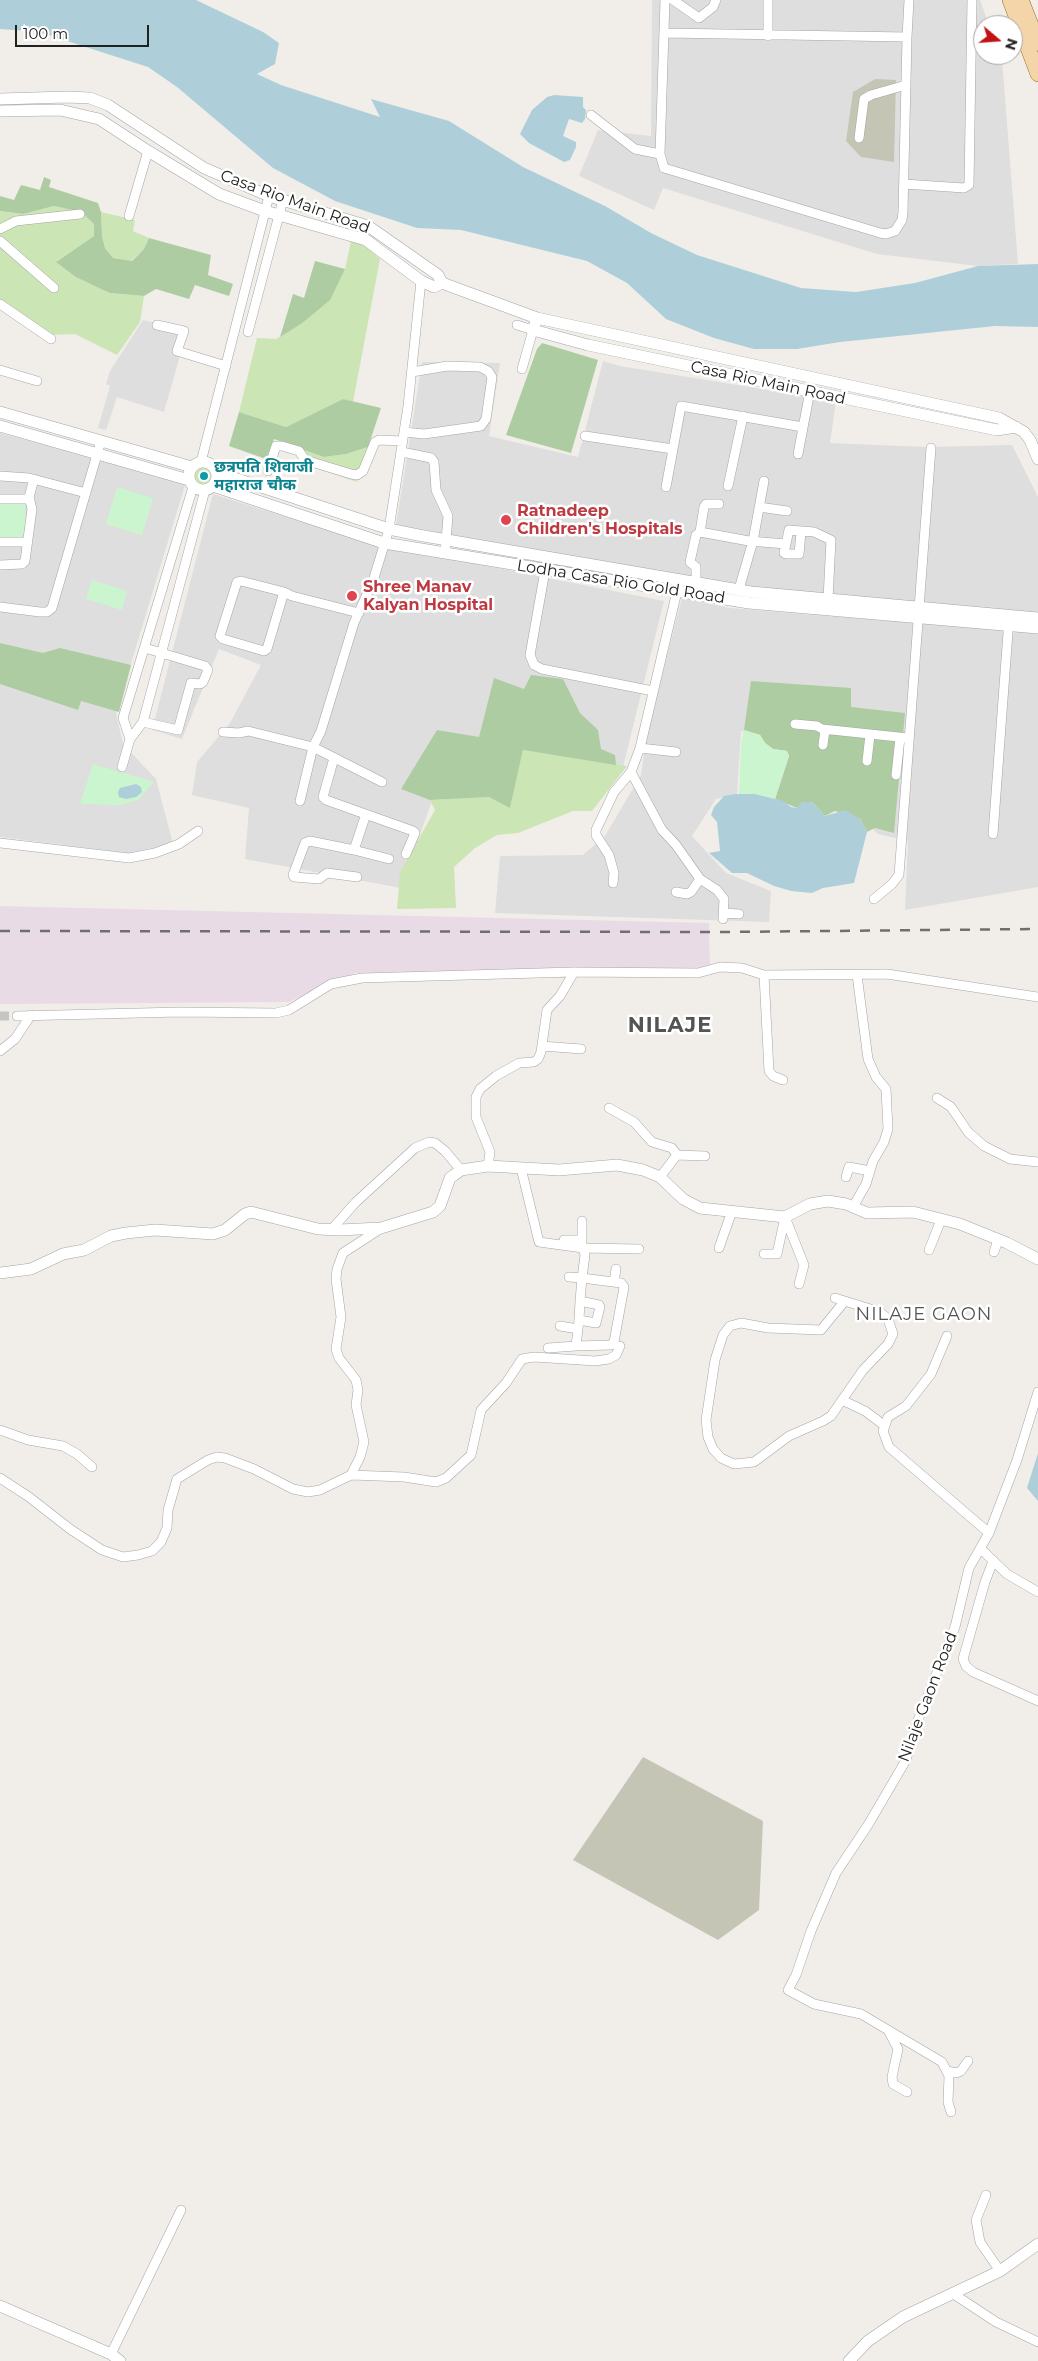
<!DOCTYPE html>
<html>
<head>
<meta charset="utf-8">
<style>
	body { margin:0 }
	#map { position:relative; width:1038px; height:2361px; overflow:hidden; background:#f1eee9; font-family:Montserrat,sans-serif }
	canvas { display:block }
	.north { position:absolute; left:973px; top:15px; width:50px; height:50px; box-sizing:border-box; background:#fff; border:1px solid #a6a6a6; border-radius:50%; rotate:108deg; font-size:14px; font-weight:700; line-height:20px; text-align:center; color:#212121 }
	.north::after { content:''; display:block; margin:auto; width:18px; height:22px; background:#c01412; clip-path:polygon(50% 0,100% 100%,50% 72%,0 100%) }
	.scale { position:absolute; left:15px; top:25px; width:134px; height:22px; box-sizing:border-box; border:2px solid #212121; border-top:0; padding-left:6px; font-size:15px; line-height:18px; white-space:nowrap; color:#212121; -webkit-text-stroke:4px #fff; paint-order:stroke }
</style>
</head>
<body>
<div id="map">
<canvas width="1038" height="2361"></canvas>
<div class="north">N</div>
<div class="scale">100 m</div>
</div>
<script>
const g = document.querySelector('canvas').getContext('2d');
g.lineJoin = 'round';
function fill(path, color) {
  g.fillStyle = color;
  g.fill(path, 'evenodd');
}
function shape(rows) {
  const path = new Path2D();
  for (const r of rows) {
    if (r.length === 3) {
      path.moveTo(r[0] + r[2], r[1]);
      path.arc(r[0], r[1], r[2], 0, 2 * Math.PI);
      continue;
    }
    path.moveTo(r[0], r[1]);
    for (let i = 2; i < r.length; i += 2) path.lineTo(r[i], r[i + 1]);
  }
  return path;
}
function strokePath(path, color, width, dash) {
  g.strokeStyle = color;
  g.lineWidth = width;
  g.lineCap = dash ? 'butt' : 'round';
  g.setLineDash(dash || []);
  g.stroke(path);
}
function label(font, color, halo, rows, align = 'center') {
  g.font = font + ' Montserrat,"Noto Sans Devanagari",sans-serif';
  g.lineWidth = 5;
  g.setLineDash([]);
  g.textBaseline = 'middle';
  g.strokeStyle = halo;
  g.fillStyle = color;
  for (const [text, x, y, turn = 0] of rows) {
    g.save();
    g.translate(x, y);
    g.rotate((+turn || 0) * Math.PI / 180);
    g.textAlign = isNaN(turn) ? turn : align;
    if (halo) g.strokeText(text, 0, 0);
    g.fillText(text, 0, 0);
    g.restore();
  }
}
fill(shape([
	[652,0,980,0,989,25,983,25,983,55,1000,55,1002,59,1018,264,978,266,877,254,663,188,654,210,579,176,598,130,651,136],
	[143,320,187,331,164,412,117,397,106,430,98,428,110,386,106,384,110,371],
	[603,361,620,366,836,401,830,443,927,447,1012,445,1038,497,1038,614,752,588,396,525,422,362,500,363,489,436,578,457],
	[0,433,186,482,116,713,123,744,156,779,173,844,127,853,0,837],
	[213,494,367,542,664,601,623,767,518,749,503,805,433,798,401,888,245,859,249,808,192,795,197,762,230,723,261,665,219,649,182,739,152,730],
	[682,597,730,608,1038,633,1038,887,905,910,908,841,878,834,846,804,785,735,741,731,737,794,716,799,692,836,726,873,771,891,769,922,495,913,500,856,583,855,605,836,641,775,647,735]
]), '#dfdede');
fill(shape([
	[0,906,709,923,710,968,355,973,289,1002,0,1004]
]), '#e9dbe6');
fill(shape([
	[875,79,896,80,894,162,861,157,846,141,853,92],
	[643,1757,763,1821,759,1910,718,1940,573,1860]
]), '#c4c5b5');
fill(shape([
	[54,206,81,212,94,224,94,236,57,261,110,293,144,296,140,322,117,355,75,334,51,335,0,299,0,211,23,214],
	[101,212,135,220,133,231,149,238,144,249,131,261,113,258,105,248,102,236],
	[351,241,362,243,380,259,353,402,343,399,286,427,239,412,257,338,276,339,301,324,345,269],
	[368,447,357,482,298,462,303,448,324,457,346,454],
	[203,476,8],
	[523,750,627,766,592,811,573,811,518,833,497,835,475,848,454,867,456,908,397,909,400,872,435,810,430,800,489,797,510,807]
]), '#cce5b4');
fill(shape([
	[44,177,51,180,49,187,98,203,101,212,102,236,105,248,113,258,132,261,144,249,149,238,211,255,208,275,233,284,229,296,195,285,189,299,156,289,144,296,110,293,76,277,56,262,94,236,94,224,81,212,54,206,23,214,0,211,0,196,14,200,21,185,40,190],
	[315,261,345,269,330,300,301,324,280,337,293,294,304,298],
	[542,343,598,360,571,453,506,435,537,349],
	[343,399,381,408,368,447,346,454,324,457,274,439,266,459,229,446,239,412,286,427],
	[0,643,43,653,60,648,131,665,119,712,81,701,78,710,0,684],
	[531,675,563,679,580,713,598,730,601,749,615,755,616,765,523,750,510,808,489,797,430,800,401,789,437,730,479,737,494,678,524,689],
	[751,681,851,688,851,707,905,713,894,833,875,828,867,832,860,819,835,811,825,816,812,802,803,802,797,808,775,799,789,756,787,751,773,749,765,743,760,735,744,730]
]), '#aecca1');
fill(shape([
	[117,487,153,498,142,535,106,524],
	[0,502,25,504,26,539,0,540],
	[92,580,127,591,122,610,86,599],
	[744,730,760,735,765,743,773,749,787,751,789,756,775,799,755,794,739,794,741,744],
	[93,764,154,782,138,800,119,805,80,804]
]), '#cbf5cf');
fill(shape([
	[0,0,196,0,263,32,279,43,275,64,257,74,281,85,380,117,371,99,449,121,523,167,605,206,651,233,697,255,801,288,856,292,915,283,978,266,1038,264,1038,327,995,326,840,342,797,349,754,349,714,338,666,319,627,283,587,261,461,230,417,228,335,201,273,168,177,87,148,67,39,32,0,29],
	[554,95,583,97,583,107,586,110,585,119,582,123,569,119,563,136,576,142,576,147,570,160,564,162,529,143,520,134,532,110,547,97],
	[136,784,141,787,142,792,136,797,126,799,119,797,118,792,120,788],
	[735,794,755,794,783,801,791,807,796,808,803,802,812,802,825,816,845,810,860,819,867,832,854,883,823,888,812,893,791,891,774,886,747,873,732,873,709,853,720,851,717,822,711,815,714,807,724,796],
	[1038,1453,1038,1501,1027,1488]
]), '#aecfda');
strokePath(shape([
	[0,1016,17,1016]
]), '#c7c5c1', 9, [9, 4.5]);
const minor = shape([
	[665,0,660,154,664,168,880,233,886,234,895,231,902,220,903,212,907,37,665,33],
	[673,0,699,18,713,7,716,0],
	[768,0,768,36],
	[907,37,909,0],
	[591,115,635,149,660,154],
	[859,138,864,99,871,95,906,85],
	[904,184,964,188,969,185,972,0],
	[129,216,148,151],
	[0,229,16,221,80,214],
	[0,241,54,288],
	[0,304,51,339],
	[157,325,184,331,177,351,226,366],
	[517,325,533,330,522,369],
	[248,332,283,200],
	[0,370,37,381],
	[404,432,424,434,481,426,486,419,492,377,488,371,480,367,447,366,412,372],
	[585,436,673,449],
	[402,452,431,458,434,462,436,490,448,516,445,553],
	[798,454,810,391],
	[201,462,269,196],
	[268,471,276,446,282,446,299,451,305,460,351,474,357,475,363,471,375,442,379,440,403,441],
	[0,476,29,478,86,493],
	[728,486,743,416],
	[193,487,123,718,130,739,143,722,205,490],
	[666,487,681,406,803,427],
	[0,499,30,499],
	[719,504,706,504,704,507,700,532,749,541,786,544],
	[759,507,787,511],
	[801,532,799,554,786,554,784,553,789,530,814,532,831,540,828,599],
	[0,542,28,542],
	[0,565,22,564,25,561,32,509,29,497,34,479],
	[546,565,530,655,534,665,542,669,653,691],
	[696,582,696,567,690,562,696,535,700,532],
	[678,587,640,748,631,772,662,830,676,845,700,879,717,890,724,899,723,919],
	[739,589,753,541,764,481],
	[284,592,267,649,264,651,223,639,220,636,237,582,241,581,284,592,292,596,359,613],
	[0,607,40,612,47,612,52,608,101,441],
	[143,722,178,730,191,683,200,684,203,682,208,670,205,666,145,648],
	[795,724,817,726,822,729,908,738],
	[223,732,239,733,248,731,313,747,382,782],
	[823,745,825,730],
	[640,748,676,752],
	[334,758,323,797,326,800,413,831,415,833,406,854],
	[867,761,870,735],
	[122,767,130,739],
	[896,775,900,738],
	[300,801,313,747,321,731,354,623,373,581,389,529,408,406,421,281],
	[993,834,1009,619],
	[0,843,129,858,155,853,179,844,198,831],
	[354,850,389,859],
	[357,877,327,873,319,879,294,877,293,875,305,843,310,841,354,850,366,814],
	[613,883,614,873,609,855,596,835,596,830,614,792,631,772],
	[676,892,687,894,691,892,700,879],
	[874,899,892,884,899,875,931,448],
	[724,913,739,914],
	[764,975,769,1071,773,1076,783,1080],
	[17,1016,180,1012,276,1013,289,1010,331,984,362,978,574,972,698,973,720,967,742,968,764,975,887,974,1038,997],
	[542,1046,581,1049],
	[0,1051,15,1039,31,1015],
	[937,1098,951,1107,968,1132,984,1146,1010,1159,1038,1162],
	[609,1108,634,1122,652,1142,672,1148,677,1155],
	[488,1166,490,1152,476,1117,476,1097,480,1089,496,1076,519,1063,534,1062,538,1059,541,1052,547,1010,560,996,574,972],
	[521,1168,539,1242,583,1248,639,1249],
	[660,1177,677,1155,705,1156],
	[846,1177,849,1167,870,1171],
	[853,1207,866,1184,873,1161,884,1142,888,1129,886,1089,876,1077,868,1059,857,975],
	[785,1217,804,1265,799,1284],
	[331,1230,356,1202,415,1148,429,1142,435,1143,445,1151,461,1170],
	[564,1240,582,1240],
	[719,1248,732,1211],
	[929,1250,941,1220],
	[994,1252,998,1240],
	[764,1254,777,1254,785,1217],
	[569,1277,582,1278,621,1283,624,1287,614,1342,611,1345,576,1346,579,1320,580,1301,582,1278,585,1255,582,1245,582,1221],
	[614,1282,616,1269],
	[835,1298,880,1312,888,1319,893,1334,888,1344,863,1370,831,1416,823,1421,789,1436,754,1462,734,1464,721,1458,713,1449,708,1437,706,1420,715,1360,723,1335,730,1326,741,1323,768,1328,821,1330,844,1302],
	[579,1320,596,1323,600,1307,599,1305,580,1301],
	[560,1326,578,1329],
	[947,1336,931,1374,906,1406,888,1417,883,1431,889,1447,989,1533],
	[548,1348,576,1346],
	[842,1400,865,1411,885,1426],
	[0,1430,28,1440,63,1446,77,1454,92,1467],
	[351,1475,360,1457,364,1442,356,1405,358,1390,356,1380,339,1358,336,1349,341,1317,336,1279,337,1269,343,1253,380,1229],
	[0,1478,29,1497,70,1529,102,1550,123,1557,138,1555,152,1551,161,1542,167,1528,168,1510,177,1479,208,1460,217,1457,225,1458,254,1469,293,1489,308,1492,320,1490,351,1475,404,1477,436,1482,446,1478,471,1455,481,1410,506,1383,522,1359,534,1357,595,1361,609,1359,616,1355,620,1346],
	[982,1550,1007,1574,1038,1592],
	[993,1561,985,1582,963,1659,966,1666,973,1672,1038,1701],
	[888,2030,898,2049,892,2077,893,2084,907,2092],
	[947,2071,956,2073,961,2071,968,2061],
	[951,2112,948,2102,949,2076,942,2062,861,2014,814,2004,788,1990,796,1975,811,1931,836,1873,868,1825,906,1760,918,1720,955,1627,969,1568,989,1533,1017,1460,1038,1392],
	[986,2195,976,2220,980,2242,1000,2271],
	[952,2293,996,2322,1038,2342],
	[111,2354,181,2210]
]);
const tertiary = shape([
	[0,99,67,97,90,98,108,105,204,168,269,196,368,226,438,275,442,283,537,318,999,418,1024,432,1030,440,1038,459],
	[0,111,60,110,99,119,148,151,219,194,265,211,366,240,421,281,434,287,442,283],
	[537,318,533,330,588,345,997,430,1016,427],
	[0,412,192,467],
	[0,426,189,480],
	[203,476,14],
	[216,472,389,529,418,535,751,592,1038,618],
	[213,486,384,543,415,548,749,603,1038,628],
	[0,1273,31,1269,63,1254,84,1250,111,1236,126,1233,155,1230,213,1234,225,1230,245,1214,251,1212,318,1229,339,1230,381,1228,433,1212,440,1206,450,1178,454,1175,461,1170,488,1166,559,1170,617,1165,643,1170,660,1177,683,1199,700,1208,785,1217,810,1204,828,1201,846,1204,867,1213,913,1212,960,1224,1007,1243,1038,1259],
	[0,2306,111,2354,120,2361],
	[849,2361,868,2341,903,2317,1000,2271,1038,2244]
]);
const primary = shape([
	[1010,0,1038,74],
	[1021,0,1038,43]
]);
strokePath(minor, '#a5a5a5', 10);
strokePath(tertiary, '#a5a5a5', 12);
strokePath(primary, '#90660e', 16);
strokePath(minor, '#fff', 9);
strokePath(tertiary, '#fff', 11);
strokePath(primary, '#f4d5aa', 15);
strokePath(shape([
	[0,931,722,932,1038,929]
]), '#6f6f6f', 2.5, [10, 10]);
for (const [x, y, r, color] of [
	[204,476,5,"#0f9aa8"],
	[506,520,6,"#e0444e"],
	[352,596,6,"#e0444e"]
]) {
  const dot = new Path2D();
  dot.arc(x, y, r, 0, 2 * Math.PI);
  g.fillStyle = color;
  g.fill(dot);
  strokePath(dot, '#fff', 2);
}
label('16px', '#212121', '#fff', [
	["Casa Rio Main Road",295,202,20],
	["Casa Rio Main Road",768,383,12],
	["Lodha Casa Rio Gold Road",621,582,9],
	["Nilaje Gaon Road",928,1697,-69]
]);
label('bold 16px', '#0d838f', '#fff', [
	["छत्रपति शिवाजी",214,467],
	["महाराज चौक",214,485]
], 'left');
label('bold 16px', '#be3a42', '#fff', [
	["Ratnadeep",517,511],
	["Children's Hospitals",517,529],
	["Shree Manav",363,587],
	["Kalyan Hospital",363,605]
], 'left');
g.letterSpacing = '1px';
label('18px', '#545454', '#fff', [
	["NILAJE GAON",924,1315]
]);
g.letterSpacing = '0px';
g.letterSpacing = '1px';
label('bold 21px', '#545454', '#fff', [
	["NILAJE",670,1026]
]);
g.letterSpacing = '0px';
</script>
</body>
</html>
